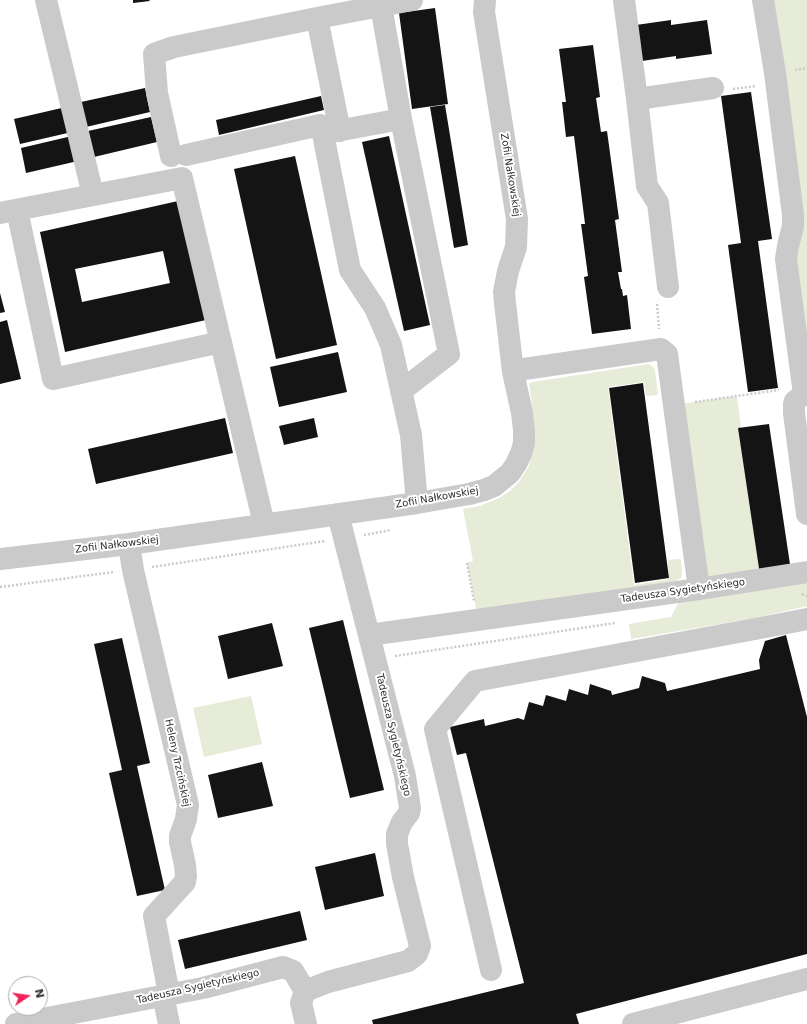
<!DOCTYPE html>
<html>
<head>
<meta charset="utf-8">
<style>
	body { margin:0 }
	#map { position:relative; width:807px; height:1024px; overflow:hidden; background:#fff; font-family:"DejaVu Sans",sans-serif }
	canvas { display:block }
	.north { position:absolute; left:8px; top:976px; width:40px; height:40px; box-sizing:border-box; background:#fff; border:1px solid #ababab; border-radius:50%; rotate:77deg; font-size:11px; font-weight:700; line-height:16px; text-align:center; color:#2d2d2d }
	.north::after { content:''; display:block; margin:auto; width:14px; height:18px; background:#f12259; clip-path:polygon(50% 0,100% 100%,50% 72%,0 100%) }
</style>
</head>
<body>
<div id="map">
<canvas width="807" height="1024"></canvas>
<div class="north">N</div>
</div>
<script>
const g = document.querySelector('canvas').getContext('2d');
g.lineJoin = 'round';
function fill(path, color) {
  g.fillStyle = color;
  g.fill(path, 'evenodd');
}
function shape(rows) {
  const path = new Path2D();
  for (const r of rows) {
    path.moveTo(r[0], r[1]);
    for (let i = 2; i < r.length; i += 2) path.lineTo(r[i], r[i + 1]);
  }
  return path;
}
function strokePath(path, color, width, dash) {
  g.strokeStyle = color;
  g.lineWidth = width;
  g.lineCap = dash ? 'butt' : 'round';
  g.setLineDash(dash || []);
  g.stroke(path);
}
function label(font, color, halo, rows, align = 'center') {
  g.font = font + ' "DejaVu Sans",sans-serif';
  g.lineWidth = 4;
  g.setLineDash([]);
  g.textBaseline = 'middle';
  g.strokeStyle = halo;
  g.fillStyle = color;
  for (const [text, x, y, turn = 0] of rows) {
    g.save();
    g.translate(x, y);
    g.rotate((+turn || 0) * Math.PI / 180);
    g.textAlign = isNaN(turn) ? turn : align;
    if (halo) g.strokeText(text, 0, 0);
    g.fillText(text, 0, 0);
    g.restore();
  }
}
fill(shape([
	[768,0,807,0,807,381],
	[648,364,652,366,655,370,658,395,646,396,644,382,608,387,634,585,669,579,668,560,677,559,680,559,681,560,682,574,681,578,674,582,477,613,467,563,473,561,463,509,480,506,499,498,510,491,519,482,529,466,532,456,535,443,535,430,529,383,533,382],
	[737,396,760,575,711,578,706,574,680,404],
	[807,578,807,606,755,618,631,639,629,624,671,617,682,596],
	[251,696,262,744,204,757,193,708]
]), '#e7ecd9');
fill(shape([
	[133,0,149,0,150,1,133,3],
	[435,8,448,104,412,109,399,13],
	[671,20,671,25,707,20,712,54,676,59,676,56,642,61,636,25],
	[593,45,600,97,596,98,601,132,607,131,619,219,615,220,622,272,618,272,621,289,622,289,623,296,627,295,631,329,592,334,584,277,588,276,581,224,585,224,574,136,566,137,562,102,566,102,559,49],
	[145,88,150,112,86,127,81,102],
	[751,92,772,239,758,241,778,388,748,392,728,245,741,243,721,96],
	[321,96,324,110,219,135,216,120],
	[445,105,468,245,454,248,430,107],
	[66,107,72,132,20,144,14,119],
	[151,117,157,142,94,157,88,131],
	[72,136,78,161,26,173,21,148],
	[389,136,430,325,404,331,362,142],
	[295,156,337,345,276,359,234,169],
	[178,201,206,320,65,352,40,232],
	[163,251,170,283,82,302,75,269],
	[0,293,5,312,0,313],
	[7,320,21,379,0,384,0,322],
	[338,352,347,392,279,407,270,367],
	[643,383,669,578,635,583,609,388],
	[225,418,233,453,96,484,88,449],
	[314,418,318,437,284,445,279,426],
	[769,424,791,571,760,575,738,428],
	[343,620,384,790,350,798,309,628],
	[272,623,283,666,228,679,218,636],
	[786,635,807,717,807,954,576,1014,579,1024,373,1024,372,1020,524,983,466,753,457,755,450,727,484,719,485,726,518,718,524,720,529,702,543,706,546,695,566,701,569,689,588,695,590,684,611,691,612,695,639,688,642,676,665,683,667,691,760,669,759,660,765,641],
	[122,638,150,763,137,766,165,890,137,896,109,773,122,770,94,644],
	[262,762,273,806,218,818,208,775],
	[375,853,384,896,325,910,315,867],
	[300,911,307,940,185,969,178,940]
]), '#141414');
strokePath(shape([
	[795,70,807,68],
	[733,89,756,86],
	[657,304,659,329],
	[695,402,779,390],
	[364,535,391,530],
	[467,563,474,601],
	[152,567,325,541],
	[0,587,114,572],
	[802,594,807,596],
	[395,656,615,623]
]), '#cacaca', 2.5, [2, 2]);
strokePath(shape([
	[46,0,93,195],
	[624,0,637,99,647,186,658,203,668,287],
	[763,0,775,73,793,215,793,226,788,246,786,259,804,394],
	[381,6,401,119,449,354,401,391],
	[317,18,412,0],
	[637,99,713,88],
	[326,133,401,119],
	[186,155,320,125,323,134,350,270,375,308,391,345,411,435,417,503],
	[171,156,157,93,154,54,174,47,317,18,340,131],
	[17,210,53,379,221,342],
	[0,213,182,178,264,524],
	[513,372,524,369,661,349,667,354,699,589],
	[807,394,804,394,799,398,795,401,794,404,794,413,807,514],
	[129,544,133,570,188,805,186,819,180,836,180,842,185,865,186,876,185,882,154,916,169,994],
	[0,559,129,544,417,503,469,494,484,490,494,486,510,473,516,464,521,454,524,443,524,430,522,413,513,372,505,303,504,292,508,271,516,247,517,219,484,12,485,0],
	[369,635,699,589,807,572],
	[491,970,435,729,475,681,771,626,807,619],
	[305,991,301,1003,306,1024],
	[163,995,169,1024],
	[16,1024,203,988,283,967,293,971,305,991,328,982,408,961,417,954,420,946,403,877,397,844,397,834,402,822,409,813,410,808,405,776,338,514],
	[633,1024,807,979]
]), '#cacaca', 22);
label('10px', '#2d2d2d', '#fff', [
	["Zofii Nałkowskiej",510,175,81],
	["Zofii Nałkowskiej",437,498,-10],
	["Zofii Nałkowskiej",117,545,-7],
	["Tadeusza Sygietyńskiego",683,591,-8],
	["Tadeusza Sygietyńskiego",393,735,77],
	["Heleny Trzcińskiej",177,763,78],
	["Tadeusza Sygietyńskiego",198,987,-13]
]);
</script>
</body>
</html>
